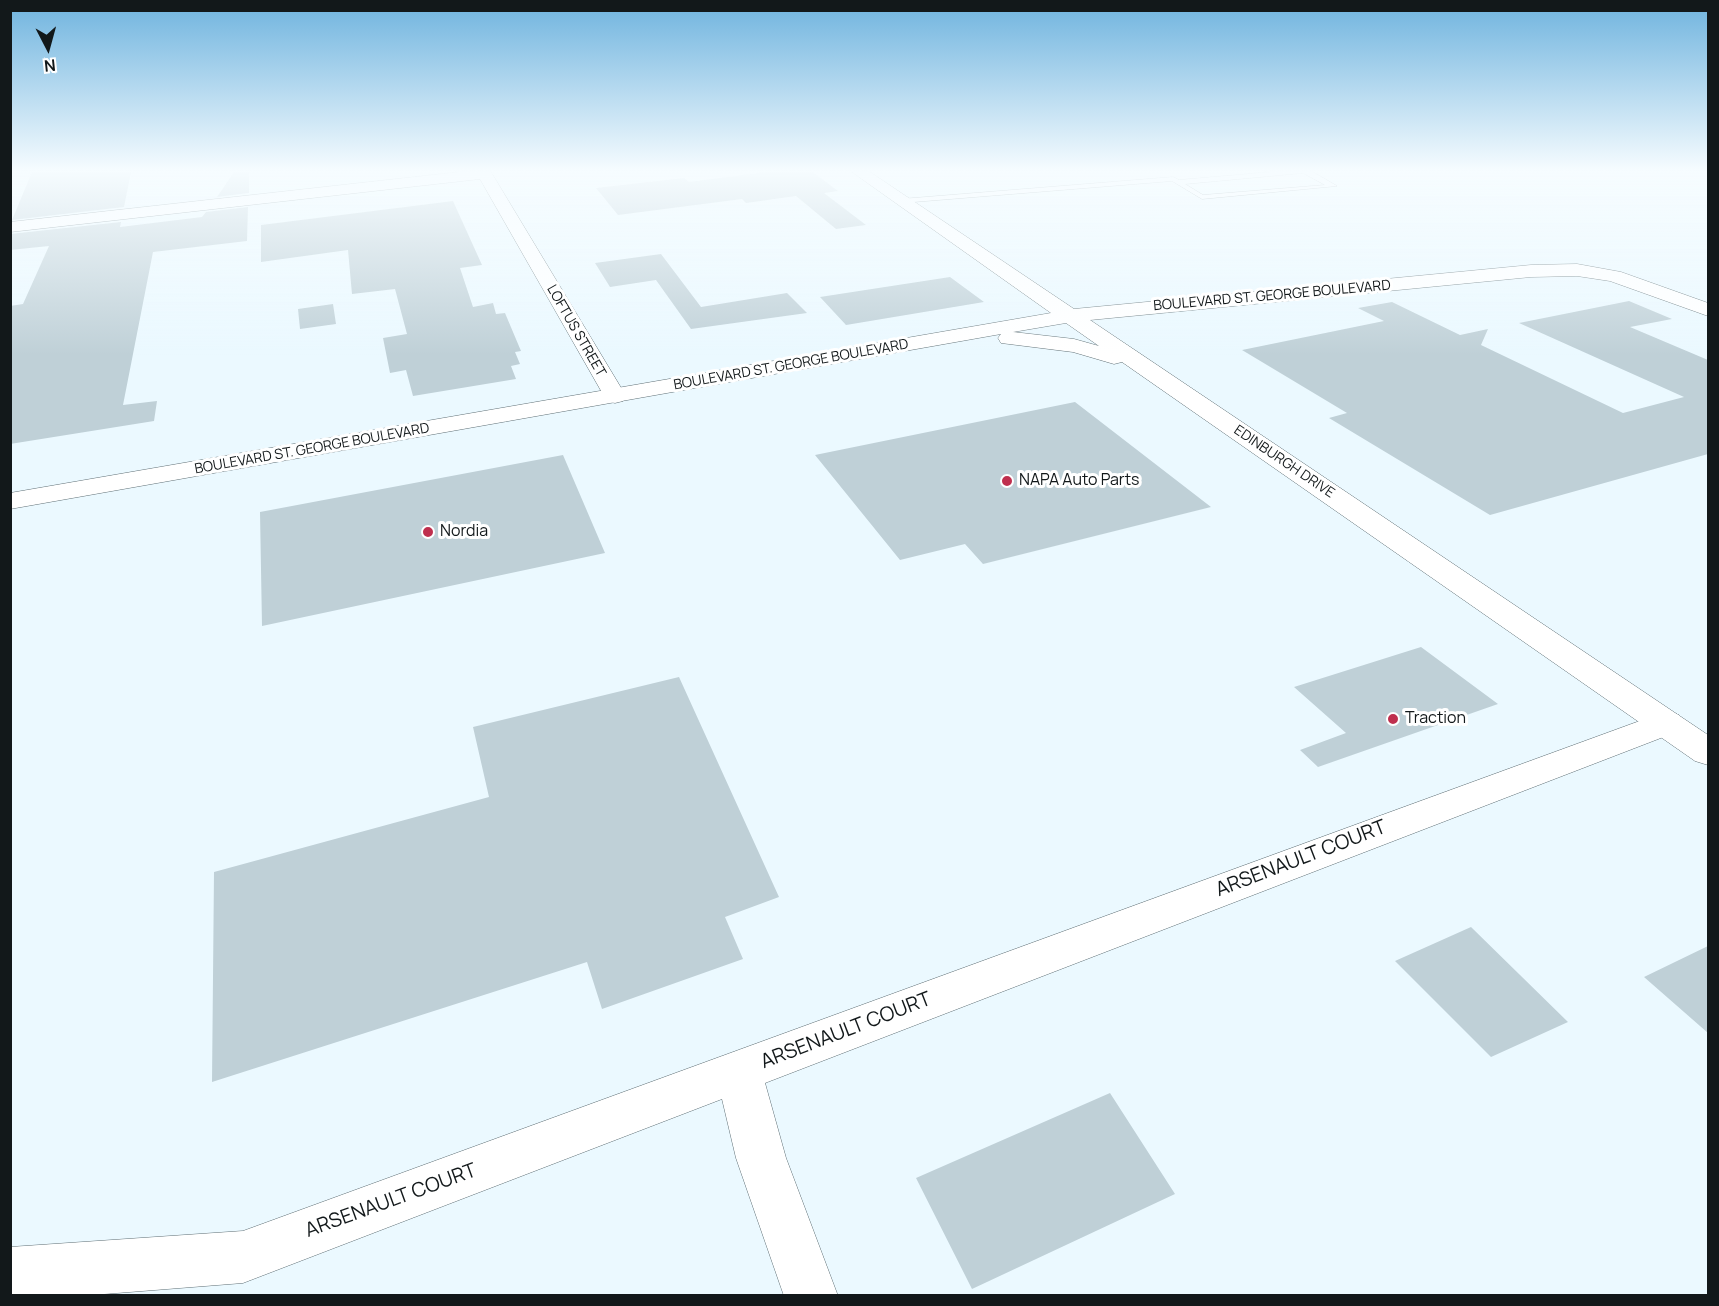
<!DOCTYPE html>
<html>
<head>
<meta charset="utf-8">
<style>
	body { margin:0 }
	#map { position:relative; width:1719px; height:1306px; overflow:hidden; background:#ebf9ff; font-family:Manrope,sans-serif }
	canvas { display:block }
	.frame { position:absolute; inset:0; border:12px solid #12181a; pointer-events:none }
	.north { position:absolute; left:18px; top:18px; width:60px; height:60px; -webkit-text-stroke:4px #fff; paint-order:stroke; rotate:174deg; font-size:16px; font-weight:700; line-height:24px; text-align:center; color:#12181a }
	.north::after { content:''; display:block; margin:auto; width:21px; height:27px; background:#12181a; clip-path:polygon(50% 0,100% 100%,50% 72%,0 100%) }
</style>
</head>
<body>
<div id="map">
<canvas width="1719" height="1306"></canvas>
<div class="frame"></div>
<div class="north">N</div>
</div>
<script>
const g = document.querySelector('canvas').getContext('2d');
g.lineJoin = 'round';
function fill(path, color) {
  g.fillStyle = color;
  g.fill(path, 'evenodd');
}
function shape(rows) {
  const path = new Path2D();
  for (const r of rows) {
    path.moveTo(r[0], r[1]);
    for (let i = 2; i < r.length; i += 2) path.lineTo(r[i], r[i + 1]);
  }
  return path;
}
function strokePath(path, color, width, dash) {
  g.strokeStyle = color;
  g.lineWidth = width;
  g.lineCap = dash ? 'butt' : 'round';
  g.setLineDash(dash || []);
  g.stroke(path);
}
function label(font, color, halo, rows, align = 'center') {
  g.font = font + ' Manrope,sans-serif';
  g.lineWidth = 6;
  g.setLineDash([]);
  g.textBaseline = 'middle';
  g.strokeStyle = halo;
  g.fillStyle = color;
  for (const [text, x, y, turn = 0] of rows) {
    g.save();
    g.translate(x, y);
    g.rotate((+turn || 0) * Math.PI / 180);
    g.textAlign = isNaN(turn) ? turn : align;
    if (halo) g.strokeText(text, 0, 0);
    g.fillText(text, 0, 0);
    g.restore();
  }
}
fill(shape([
	[32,172,131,172,124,207,12,220],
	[234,172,249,172,249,193,217,197],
	[766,172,813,172,838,191,824,193,866,225,836,229,796,196,746,203,742,199,618,215,596,188,684,178,689,182],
	[453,201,482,265,460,268,473,307,493,303,496,314,505,313,521,351,515,352,520,364,511,366,516,379,413,396,406,370,390,373,383,338,407,334,395,289,352,294,348,250,261,262,261,225],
	[248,207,247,241,153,252,123,405,157,401,154,421,10,444,10,306,23,304,49,246,10,250,10,234,121,222,120,227,202,217,206,212],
	[661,254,701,307,787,293,807,313,691,329,656,280,610,287,595,263],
	[950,277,984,302,846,325,820,297],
	[1629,301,1672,319,1630,327,1708,360,1708,454,1490,515,1329,418,1347,413,1242,350,1384,321,1358,308,1392,302,1460,335,1488,329,1481,345,1623,413,1684,397,1519,323],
	[333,304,336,324,300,329,298,309],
	[1075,402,1211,507,983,564,965,544,900,560,815,455],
	[563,455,605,553,262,626,260,512],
	[1421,647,1498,704,1318,767,1300,750,1346,733,1294,687],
	[679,677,779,897,725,917,743,959,602,1009,587,962,212,1082,214,872,489,797,473,727],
	[1471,927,1568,1022,1491,1057,1395,961],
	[1708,946,1708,1033,1644,977],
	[1110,1093,1175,1194,972,1289,916,1178]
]), '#bfd0d7');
const service = shape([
	[1270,172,1313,172,1337,186,1202,199,1172,181,901,203,897,201,901,199,1173,177,1179,180,1270,172],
	[1303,173,1325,185,1203,195,1185,184,1303,173]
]);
const minor = shape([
	[459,172,491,172,626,396,623,401,615,403,607,401,604,396,480,179,10,232,10,222,459,172],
	[1667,711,1679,715,1684,723,1679,731,765,1083,786,1158,838,1296,784,1296,736,1158,722,1099,243,1283,79,1296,10,1296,10,1247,243,1231,1667,711]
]);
const tertiary = shape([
	[852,172,870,172,1074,309,1531,265,1577,264,1621,272,1708,303,1708,316,1610,281,1577,276,1531,277,1090,320,1708,735,1708,765,1695,761,1122,362,1114,364,1073,352,1001,343,998,338,1001,334,10,509,10,493,1051,313,852,172],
	[1066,323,1099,346,1074,339,1013,332,1066,323]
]);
strokePath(service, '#5f6f75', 1);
strokePath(minor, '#5f6f75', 1);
strokePath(tertiary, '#5f6f75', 1);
fill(service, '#fff');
fill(minor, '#fff');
fill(tertiary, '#fff');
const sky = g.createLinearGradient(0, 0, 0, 355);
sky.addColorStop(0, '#6eb3de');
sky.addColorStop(0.48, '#f6fcff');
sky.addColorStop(1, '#f6fcff00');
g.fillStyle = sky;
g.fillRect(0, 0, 1719, 355);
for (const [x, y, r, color] of [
	[1007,481,6,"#bf2f4e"],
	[428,532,6,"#bf2f4e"],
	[1393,719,6,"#bf2f4e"]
]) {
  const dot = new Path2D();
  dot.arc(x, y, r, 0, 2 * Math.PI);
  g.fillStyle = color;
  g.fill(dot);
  strokePath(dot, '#fff', 2);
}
label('14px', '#12181a', '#fff', [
	["BOULEVARD ST. GEORGE BOULEVARD",1272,296,-5],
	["LOFTUS STREET",576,331,60],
	["BOULEVARD ST. GEORGE BOULEVARD",791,365,-10],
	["BOULEVARD ST. GEORGE BOULEVARD",312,449,-10],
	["EDINBURGH DRIVE",1284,462,34]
]);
label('16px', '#12181a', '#fff', [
	["NAPA Auto Parts",1019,481],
	["Nordia",440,532],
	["Traction",1405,719]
], 'left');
label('20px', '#12181a', '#fff', [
	["ARSENAULT COURT",1301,859,-21],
	["ARSENAULT COURT",846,1031,-21],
	["ARSENAULT COURT",391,1201,-20]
]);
</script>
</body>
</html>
